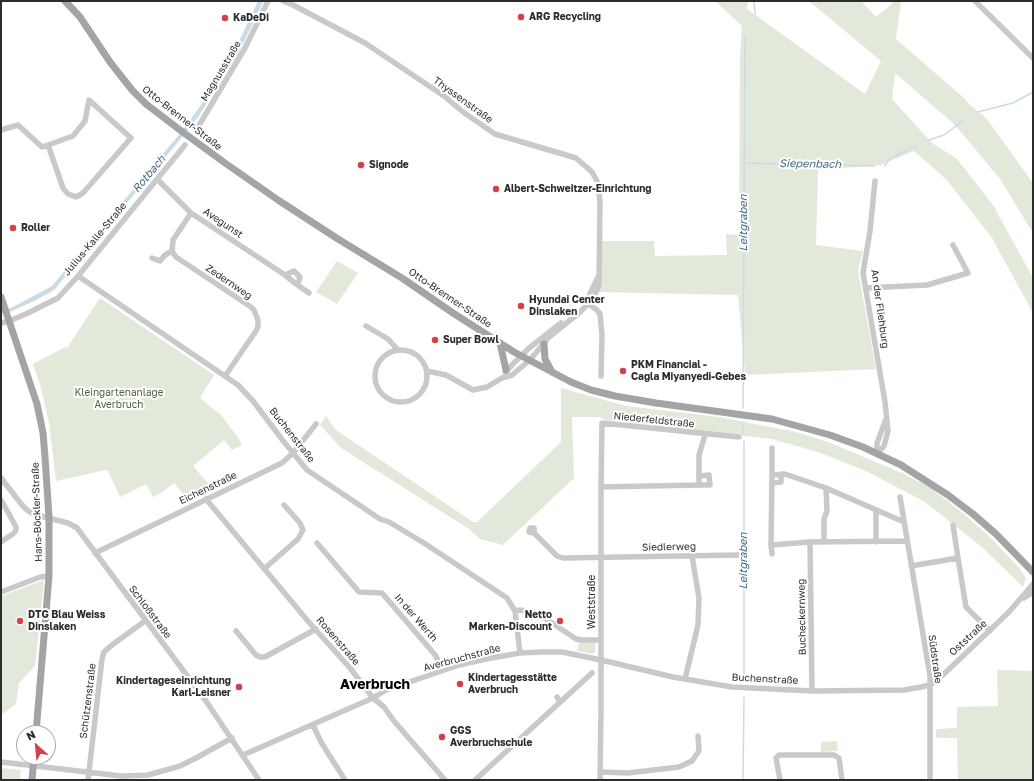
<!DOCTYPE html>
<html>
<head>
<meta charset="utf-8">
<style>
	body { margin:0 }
	#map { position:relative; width:1034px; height:781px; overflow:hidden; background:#fff; font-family:"Golos Text",sans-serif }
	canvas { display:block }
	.frame { position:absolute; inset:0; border:2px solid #2c2c2c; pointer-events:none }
	.north { position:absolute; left:16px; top:725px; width:40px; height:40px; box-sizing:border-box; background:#fff; border:1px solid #ababab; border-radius:50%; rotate:333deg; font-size:11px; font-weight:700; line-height:16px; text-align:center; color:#2c2c2c }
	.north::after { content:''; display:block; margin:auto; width:14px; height:18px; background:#d2404a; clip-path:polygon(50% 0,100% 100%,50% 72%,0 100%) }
</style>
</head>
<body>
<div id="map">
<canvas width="1034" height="781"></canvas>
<div class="frame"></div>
<div class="north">N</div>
</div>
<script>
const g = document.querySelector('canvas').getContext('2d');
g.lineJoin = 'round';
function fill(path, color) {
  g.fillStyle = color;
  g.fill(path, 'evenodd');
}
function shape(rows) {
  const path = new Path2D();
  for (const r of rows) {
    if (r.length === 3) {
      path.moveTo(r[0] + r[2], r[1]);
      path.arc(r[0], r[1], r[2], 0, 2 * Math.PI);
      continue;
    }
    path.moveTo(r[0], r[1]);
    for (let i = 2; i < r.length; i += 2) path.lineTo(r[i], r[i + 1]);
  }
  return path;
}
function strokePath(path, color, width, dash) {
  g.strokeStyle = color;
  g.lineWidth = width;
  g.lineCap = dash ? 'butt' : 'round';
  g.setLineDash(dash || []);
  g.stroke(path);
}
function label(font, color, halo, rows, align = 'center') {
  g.font = font + ' "Golos Text",sans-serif';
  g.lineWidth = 4;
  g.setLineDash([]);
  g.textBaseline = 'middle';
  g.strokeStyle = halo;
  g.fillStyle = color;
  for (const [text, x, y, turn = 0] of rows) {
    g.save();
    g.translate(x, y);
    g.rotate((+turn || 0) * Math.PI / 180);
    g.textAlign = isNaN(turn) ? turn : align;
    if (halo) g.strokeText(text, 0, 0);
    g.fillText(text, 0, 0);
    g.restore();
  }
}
fill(shape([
	[715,1,748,1,747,9,865,94,881,61,809,1,861,1,876,17,892,4,892,1,901,1,896,39,964,98,969,104,987,119,1033,183,1033,233,1000,179,955,125,895,73,892,99,932,143,957,159,993,205,1033,278,1033,313,992,238,946,179,914,151,881,165,818,170,816,245,863,251,858,271,876,369,745,375,738,295,598,292,602,241,654,241,655,256,727,255,726,234,739,235,740,56,742,26],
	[337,261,358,273,337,304,316,292],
	[100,298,214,375,200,398,221,415,239,439,242,445,232,450,224,440,193,466,213,489,189,501,174,483,161,493,153,497,146,484,120,497,108,471,106,470,56,481,49,423,41,388,33,364,65,347,67,348],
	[561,388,626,406,719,417,796,432,828,442,902,473,931,488,965,515,993,540,1020,569,1026,578,1023,587,983,548,925,502,866,471,818,452,772,439,605,420,600,417,572,417,574,478,503,545,480,539,469,529,341,448,320,425,326,416,336,430,473,522,477,522,561,442],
	[44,580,35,666,19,683,16,704,1,715,1,596],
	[579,642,596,642,595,652,592,654,577,651],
	[997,670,1033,671,1033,780,958,780,957,738,936,738,936,729,957,728,957,707,998,706],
	[837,741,838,751,821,752,821,742],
	[1,768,21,770,20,780,1,780]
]), '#e2e9db');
fill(shape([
	[258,1,263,2,239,52,198,117,178,142,69,272,56,288,51,292,34,301,12,311,1,314,1,311,11,308,52,286,178,136,207,97,235,50]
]), '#c9dbe7');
strokePath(shape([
	[754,1,755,14],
	[978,112,1013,103,1033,92],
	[929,140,944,135,964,120],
	[745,163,875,166],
	[885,166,889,159,916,146],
	[743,408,745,37],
	[743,425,743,433],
	[744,441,744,681],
	[743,780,744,697]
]), '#c9dbe7', 1.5);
strokePath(shape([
	[283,1,293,5,365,43,444,96,463,112,495,134,576,158,592,172,598,183,600,202,599,285,595,295,588,304,579,313,549,337,530,360,512,375,502,378,487,387,473,390,446,375,427,371],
	[975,1,1033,58],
	[198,127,245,48,268,1],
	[1,130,18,125,42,147,48,145,73,136,85,121,89,100,131,138,83,193,76,197,68,194,63,188,48,145],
	[157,179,191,213,285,275,296,284,299,281,300,277,294,271,285,275],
	[875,181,870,231,863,273,885,402,888,431,884,446,877,454],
	[191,213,173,240,172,251,176,257,251,307,254,310,258,320,258,326,256,331,225,376],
	[152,258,160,261,165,255,172,251],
	[78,276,238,385,253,401,284,442,307,470,380,519,389,522,424,543,507,598,515,611,520,653],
	[296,284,309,293],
	[866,288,927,285,968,273,953,245],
	[588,298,598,277],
	[586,302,597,310,600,314,602,335,601,376],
	[1,323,9,321,26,314,58,298,78,276,185,145],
	[366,326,388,339,398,350],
	[401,376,26],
	[505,372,528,349,561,323],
	[772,448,772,475],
	[877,454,877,443,886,419],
	[1,478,22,505,27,510,33,514,68,523,77,528,206,701,259,780],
	[772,483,781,482,781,474],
	[699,485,710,485,709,475,699,476],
	[601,487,699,485,699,455,705,435],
	[900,497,930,676,930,780],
	[206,499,307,620,350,668,373,698,384,707,394,721,445,780],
	[1,500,9,514,16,527,16,530,14,533,1,542],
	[876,510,876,542],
	[953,525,958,558],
	[534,533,534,528,530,528,529,532,534,533,557,556,563,558,739,555],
	[810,542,812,691],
	[824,542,824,519,827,511,826,488],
	[317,543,359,592,382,593,436,656,442,670],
	[771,545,810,542,907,541],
	[95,553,282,463,293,453,316,424],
	[772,554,771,545,772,475,785,474,826,488,904,522],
	[911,566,958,558,966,607,990,631],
	[264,569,298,539,303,530,300,523,284,505],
	[1,592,40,577,49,576],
	[1024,598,1033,592],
	[515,611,520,610,537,613,576,639,581,640,601,640],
	[236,631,256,655,260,657,265,657,316,629],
	[685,679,698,625,699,598,692,556],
	[557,697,560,702],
	[313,725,321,742,345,780],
	[243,755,373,698,386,690,459,665,486,659,520,653,542,652,562,652,601,660,673,677,732,687,812,691,904,690,921,687,930,685,945,673,1009,612,1033,584],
	[1,762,121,776,148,775,180,766,196,758,232,738],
	[600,772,628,773,679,767,692,761,699,751,698,736],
	[88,780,102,659,104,652,112,645,145,621],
	[475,780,592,673],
	[600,780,601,707,601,487,602,423,739,437],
	[780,780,776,758,779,755,834,755,839,758,842,780]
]), '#c9c9c9', 5.5);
strokePath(shape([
	[65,1,80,17,110,62,132,90,146,104,180,130,225,163,278,200,338,239,402,278,453,313,514,352,571,382,591,390,615,396,656,403,772,419,830,435,863,447,901,465,948,495,973,514,996,534,1033,572],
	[1,297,37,404,43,433,45,457,49,517,49,576,36,733],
	[500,343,506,370],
	[544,344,545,359,552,372],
	[32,780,34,757]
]), '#a4a4a4', 7);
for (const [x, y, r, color] of [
	[521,17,4,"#d2404a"],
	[225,18,4,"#d2404a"],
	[361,165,4,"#d2404a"],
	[496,189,4,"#d2404a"],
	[13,228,4,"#d2404a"],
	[521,306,4,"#d2404a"],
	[435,340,4,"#d2404a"],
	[623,371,4,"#d2404a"],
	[20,621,4,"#d2404a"],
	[560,621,4,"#d2404a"],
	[460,684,4,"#d2404a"],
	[239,687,4,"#d2404a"],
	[442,737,4,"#d2404a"]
]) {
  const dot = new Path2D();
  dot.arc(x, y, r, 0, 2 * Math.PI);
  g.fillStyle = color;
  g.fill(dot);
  strokePath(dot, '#fff', 1.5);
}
label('bold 10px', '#2c2c2c', '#fff', [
	["ARG Recycling",529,17],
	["KaDeDi",233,18],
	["Signode",369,165],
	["Albert-Schweitzer-Einrichtung",504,189],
	["Roller",21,228],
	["Hyundai Center",529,300],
	["Dinslaken",529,312],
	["Super Bowl",443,340],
	["PKM Financial -",631,365],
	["Cagla Miyanyedi-Gebes",631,377],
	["DTG Blau Weiss",28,615],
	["Dinslaken",28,627],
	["Netto",552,615,"right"],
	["Marken-Discount",552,627,"right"],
	["Kindertagesstätte",468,678],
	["Averbruch",468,690],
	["Kindertageseinrichtung",231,681,"right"],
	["Karl-Leisner",231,693,"right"],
	["GGS",450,731],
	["Averbruchschule",450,743]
], 'left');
label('10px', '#2c2c2c', '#fff', [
	["Magnusstraße",221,71,-59],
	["Thyssenstraße",463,100,36],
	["Otto-Brenner-Straße",182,118,38],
	["Avegunst",223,223,34],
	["Julius-Kalle-Straße",95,239,-50],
	["Zedernweg",229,282,34],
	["Otto-Brenner-Straße",450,298,34],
	["An der Fliehburg",880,309,82],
	["Niederfeldstraße",654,420,6],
	["Buchenstraße",292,435,52],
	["Eichenstraße",208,488,-26],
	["Hans-Böckler-Straße",37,512,-92],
	["Siedlerweg",669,547,-1],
	["Weststraße",592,602,-90],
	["Schloßstraße",150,612,53],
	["Bucheckernweg",802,617,-91],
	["In der Werth",416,618,49],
	["Oststraße",968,638,-43],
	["Rosenstraße",338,641,49],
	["Averbruchstraße",462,658,-15],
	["Südstraße",935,659,82],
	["Buchenstraße",765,679,3],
	["Schützenstraße",88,701,-83]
]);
label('10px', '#50633f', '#fff', [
	["Kleingartenanlage",119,393],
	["Averbruch",119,405]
]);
label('italic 11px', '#436c85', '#fff', [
	["Siepenbach",810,164,1],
	["Rotbach",149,174,-50],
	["Leitgraben",744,223,-90],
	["Leitgraben",744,561,-90]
]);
label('bold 14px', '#000', '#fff', [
	["Averbruch",375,685]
]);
</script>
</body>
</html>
